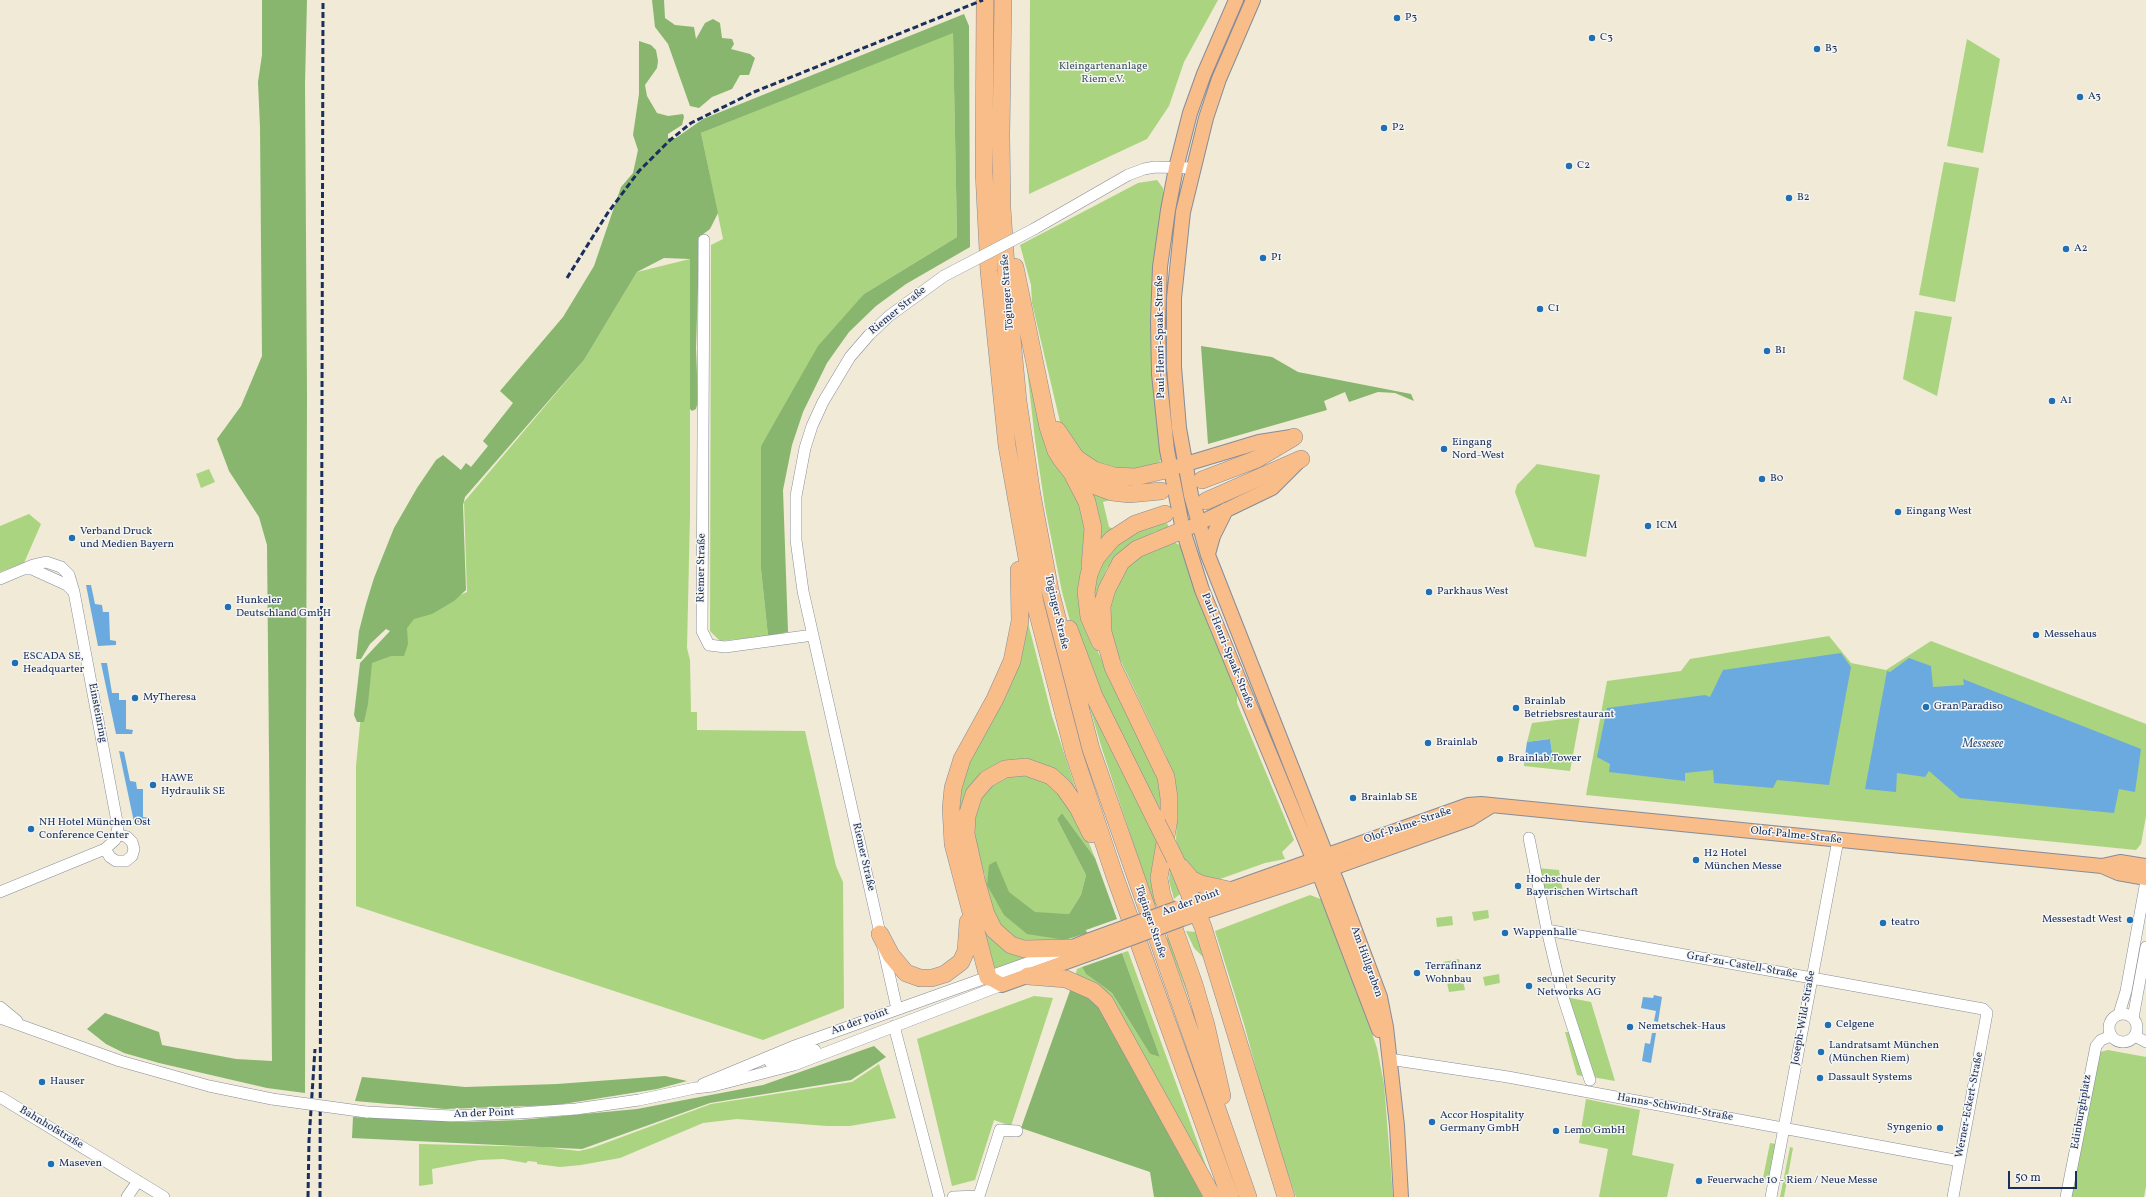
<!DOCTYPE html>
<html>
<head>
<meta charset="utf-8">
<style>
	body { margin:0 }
	#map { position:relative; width:2146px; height:1197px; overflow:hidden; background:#f0ead6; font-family:Vollkorn,serif }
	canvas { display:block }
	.scale { position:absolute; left:2008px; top:1171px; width:69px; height:18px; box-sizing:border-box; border:2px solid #1b2f5e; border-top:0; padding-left:5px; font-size:12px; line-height:14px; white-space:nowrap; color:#1b2f5e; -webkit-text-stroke:3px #f6f6f2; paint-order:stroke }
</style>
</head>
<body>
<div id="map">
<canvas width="2146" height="1197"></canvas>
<div class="scale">50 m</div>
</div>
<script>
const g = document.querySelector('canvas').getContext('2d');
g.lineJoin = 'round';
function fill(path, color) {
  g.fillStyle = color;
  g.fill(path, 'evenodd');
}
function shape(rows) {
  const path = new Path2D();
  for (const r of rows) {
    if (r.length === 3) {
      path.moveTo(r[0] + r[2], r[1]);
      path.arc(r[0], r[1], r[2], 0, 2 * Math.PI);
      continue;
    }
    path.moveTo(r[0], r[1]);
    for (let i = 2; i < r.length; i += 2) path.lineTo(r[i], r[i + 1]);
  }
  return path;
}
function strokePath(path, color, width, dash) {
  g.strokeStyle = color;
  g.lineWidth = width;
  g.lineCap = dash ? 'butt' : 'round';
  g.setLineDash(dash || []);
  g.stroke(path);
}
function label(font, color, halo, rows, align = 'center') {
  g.font = font + ' Vollkorn,serif';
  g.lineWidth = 3;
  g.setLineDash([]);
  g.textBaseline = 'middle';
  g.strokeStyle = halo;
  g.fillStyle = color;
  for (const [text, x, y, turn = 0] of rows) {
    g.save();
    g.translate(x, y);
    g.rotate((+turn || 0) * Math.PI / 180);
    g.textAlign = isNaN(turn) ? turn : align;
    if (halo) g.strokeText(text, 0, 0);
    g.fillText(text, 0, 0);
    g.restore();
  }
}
fill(shape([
	[1030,0,1218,0,1184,62,1169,106,1147,139,1029,194],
	[953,32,957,237,864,294,778,418,761,446,761,569,768,636,720,641,710,631,711,245,723,239,701,133],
	[1967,39,2000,59,1983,153,1947,146],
	[1944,162,1979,168,1955,302,1919,295],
	[1157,180,1163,188,1164,202,1162,459,1155,466,1140,470,1101,467,1078,451,1061,426,1032,303,1031,285,1020,245,1138,183],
	[690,259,690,515,687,648,690,660,691,712,697,712,697,730,805,731,836,866,843,882,844,1008,763,1040,356,906,356,766,366,662,409,618,467,592,464,502,584,360,637,272],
	[1915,311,1952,317,1937,396,1903,379],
	[1023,333,1067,477,1083,509,1090,636,1160,775,1161,817,1110,718,1073,632,1062,592,1045,507,1035,440],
	[1537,464,1600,475,1586,557,1535,547,1515,492,1517,485],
	[209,469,215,482,201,488,196,474],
	[1084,487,1114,499,1103,502,1109,527,1114,529,1096,547],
	[29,514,41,524,24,563,0,572,0,526],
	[1167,523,1169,528,1154,532,1124,551,1107,568,1098,591,1096,604,1091,599,1100,562,1111,548,1143,528],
	[1171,541,1182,546,1237,691,1237,703,1294,840,1282,852,1285,859,1265,863,1220,879,1202,878,1184,865,1176,840,1177,815,1175,786,1166,756,1118,655,1107,623,1110,593,1120,573,1140,557],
	[1025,611,1052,716,1077,793,1064,778,1038,762,1017,760,990,768,971,784,961,811,981,914,1038,955,996,969,990,962,957,810,961,781],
	[1829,636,1851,663,1886,670,1931,641,2146,724,2146,816,2141,844,2136,850,1586,795,1607,681,1681,671,1690,659],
	[1082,681,1154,825,1159,847,1159,904,1154,906,1102,749],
	[1580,717,1570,771,1524,766,1524,763,1553,758,1550,739,1527,742,1532,723],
	[1019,772,1055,786,1082,826,1095,858,1062,813,1057,819,1086,875,1081,895,1069,914,1035,913,1008,892,996,862,987,885,1065,940,1034,944,1008,938,993,919,983,884,985,875,978,864,972,826,973,804,987,785],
	[1170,858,1180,894,1174,899,1169,881],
	[1537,868,1559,870,1564,897,1542,893],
	[1310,895,1323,900,1342,946,1377,1048,1384,1084,1393,1197,1296,1197,1271,1124,1244,1024,1215,931],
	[1488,910,1489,918,1474,921,1472,912],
	[1452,916,1453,925,1437,927,1436,918],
	[1186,931,1195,932,1208,962,1194,948],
	[1172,936,1210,1054,1166,938],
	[1128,951,1213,1185,1075,977,1077,969,1082,967,1086,974,1112,993,1150,1054,1160,1057,1122,953],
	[1459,959,1461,968,1445,971,1443,962],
	[1499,974,1500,983,1485,986,1483,977],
	[1463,981,1465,990,1449,992,1447,983],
	[1034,996,1053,998,1011,1126,994,1120,975,1180,952,1186,917,1039],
	[1565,997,1591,1002,1615,1081,1592,1077],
	[1565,1032,1570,1032,1586,1077,1577,1075],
	[2108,1050,2146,1057,2146,1186,2144,1197,2071,1197,2100,1052],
	[879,1064,896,1118,850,1126,827,1126,737,1119,703,1123,620,1158,581,1165,560,1167,537,1164,537,1162,528,1161,526,1163,503,1159,479,1160,432,1169,433,1184,419,1186,419,1144,543,1147,579,1151,592,1148,711,1104,852,1082],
	[1586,1099,1640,1110,1632,1155,1674,1164,1667,1197,1599,1197,1608,1149,1579,1143],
	[1770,1143,1777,1144,1770,1180,1763,1178],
	[1790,1147,1793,1148,1784,1197,1780,1197]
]), '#abd480');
fill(shape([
	[262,0,307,0,305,83,307,394,305,1093,267,1088,159,1063,124,1053,106,1044,87,1029,105,1013,159,1032,162,1045,236,1059,272,1061,267,545,259,517,229,471,217,439,241,406,262,356,260,127,258,82,262,55],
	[652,0,664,0,665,18,675,25,694,27,696,39,705,23,713,19,720,23,722,38,732,39,734,44,731,49,750,54,755,58,749,75,740,75,732,89,712,97,699,108,690,106,668,44,655,27],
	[964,14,969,26,970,247,906,284,876,306,849,332,827,363,803,412,792,445,783,490,788,632,768,636,761,569,761,446,818,346,864,294,957,237,953,33,701,133,718,213,710,229,698,238,701,249,698,286,696,348,698,401,696,409,692,411,690,409,690,259,664,258,637,272,584,360,465,497,463,505,466,590,454,601,432,614,414,619,407,628,408,644,404,656,391,656,372,663,368,704,364,722,357,722,354,715,360,663,390,631,386,629,370,644,361,659,356,659,359,631,366,604,374,578,394,528,417,488,436,460,443,455,461,470,466,463,471,467,488,446,483,441,513,403,500,391,563,317,594,266,621,187,633,173,638,150,633,135,639,94,639,41,651,45,656,50,658,61,657,68,645,85,647,96,657,113,668,116,683,114,684,117,682,125,668,134,668,138,676,138,703,119],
	[1201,346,1272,357,1298,372,1411,394,1414,401,1395,393,1378,392,1349,402,1345,392,1324,401,1327,410,1208,444],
	[1062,813,1095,858,1117,919,1086,930,1087,933,1065,940,1027,934,1004,915,987,885,989,865,996,861,1009,892,1035,912,1069,914,1081,895,1086,875,1057,819],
	[1122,953,1160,1057,1150,1054,1112,993,1086,974,1082,967],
	[1072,985,1086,994,1101,1010,1203,1197,1154,1197,1150,1172,1021,1128],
	[874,1046,886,1057,851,1080,710,1103,582,1149,352,1138,353,1117,463,1122,520,1120,637,1109,763,1085],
	[665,1076,687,1081,657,1089,557,1105,445,1109,355,1101,362,1077,465,1087,557,1084]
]), '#88b66e');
fill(shape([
	[86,585,91,585,95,604,102,605,103,612,109,612,110,640,116,641,116,645,98,646],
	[1841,653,1851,667,1829,785,1777,780,1773,788,1714,783,1713,770,1685,773,1685,781,1609,772,1610,764,1597,757,1607,708,1705,695,1710,697,1723,670],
	[1909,658,1931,666,1933,687,1964,685,1963,679,2141,749,2135,792,2119,789,2114,813,1960,798,1929,771,1925,777,1897,773,1896,792,1865,789,1887,671,1890,672],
	[101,663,107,663,112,693,119,693,119,700,126,700,126,729,133,730,132,734,116,734],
	[1550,739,1553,758,1524,763,1527,742],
	[119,751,124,752,130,781,136,782,137,789,143,789,143,817,150,818,151,823,134,822],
	[1654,995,1662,997,1658,1022,1654,1021,1656,1011,1641,1008,1643,997,1653,998],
	[1652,1033,1656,1033,1651,1063,1642,1061,1645,1043,1650,1044]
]), '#6baade');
const minor = shape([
	[1034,229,1128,175,1144,169,1155,167,1192,168],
	[704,240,702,631,709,645,725,647,813,635],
	[25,569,32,569,67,585,74,592],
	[0,579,33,565,46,562,61,567,69,575,74,592,118,827,115,840,105,849,0,892],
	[1529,838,1547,930,1563,997,1590,1080],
	[105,849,110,857,116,861,126,861,132,856,134,849,132,842,127,837,117,834],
	[1547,930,1983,1009,1987,1013,1953,1197],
	[0,1007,17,1021],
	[897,1009,803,591,796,540,796,496,805,448,812,426,823,402,850,357,869,335,889,316,944,276],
	[2123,1028,14],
	[2119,1014,2126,991,2146,881],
	[0,1018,120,1061,209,1086,272,1099],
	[2133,1018,2146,947],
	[894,1026,939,1197],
	[2135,1036,2146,1042],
	[1389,1059,1508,1077,1960,1161],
	[770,1062,815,1050],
	[703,1084,792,1047,1058,952],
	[0,1097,164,1197],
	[366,1112,452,1116,520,1113,576,1109,639,1100,695,1088,713,1086,794,1065,1002,985],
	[127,1197,138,1181],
	[953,1197,979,1196,1000,1130,1017,1131],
	[1771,1197,1838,840],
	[2066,1197,2096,1046,2101,1040,2111,1036]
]);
const major = shape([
	[1236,0,1204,74,1190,113,1176,168,1168,210,1160,267,1158,321,1159,374,1167,450,1183,530,1202,590,1319,873,1379,1030],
	[1253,0,1219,79,1206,118,1183,212,1174,298,1174,367,1179,428,1191,495,1208,555,1338,885,1380,997,1386,1027,1397,1126,1401,1197],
	[1176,467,1259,442,1291,437],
	[1191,527,1272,488,1297,463],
	[1208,554,1213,536,1226,510],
	[2102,866,2118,873,2146,878],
	[1184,906,1468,805,1481,804,2102,866,2120,862,2146,866],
	[1182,919,1299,880,1470,819,1491,806],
	[1070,948,1090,940],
	[988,977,1002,985,1094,952]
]);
const highway = shape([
	[985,0,984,172,989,271,1007,446,1035,603,1074,754,1114,874,1230,1197],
	[1003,0,1001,135,1002,208,1008,296,1018,401,1032,495,1050,590,1091,749,1248,1197],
	[1015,267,1048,427,1056,451,1061,459,1072,473,1082,481,1112,492,1129,494,1161,491],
	[1057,430,1076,458,1094,470,1114,476,1135,477,1170,469],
	[1073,475,1087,502,1093,528,1090,567],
	[1202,480,1257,459,1294,437],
	[1206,501,1301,459],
	[1183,530,1137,549,1121,562,1107,589,1102,606,1103,632,1113,667,1166,777,1169,798,1169,819,1159,878,1162,895,1194,984,1206,1025,1222,1096],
	[1069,629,1094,696,1157,823],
	[1100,642,1089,617,1086,592,1089,574,1096,558,1112,539,1135,524,1165,514],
	[1175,859,1203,927,1286,1197],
	[1181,867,1191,879,1201,884,1229,890],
	[880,934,891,955,906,973,920,978,932,978,945,974,961,962,966,951,968,922],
	[1070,948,1024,949,1011,945,994,930,986,914,977,883,966,834,967,816,974,794,987,779,1005,769,1026,767,1051,776,1064,788,1078,808,1091,834],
	[1028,976,1066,979,1093,991,1105,1002,1213,1197],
	[988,977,953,844,951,808,953,788,962,759,995,699,1012,661,1020,621,1019,570]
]);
strokePath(minor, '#868c9a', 12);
strokePath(major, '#868c9a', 16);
strokePath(highway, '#868c9a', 18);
strokePath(minor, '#fff', 11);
strokePath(major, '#f8bd88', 14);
strokePath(highway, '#f8bd88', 17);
strokePath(shape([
	[567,278,607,214,639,171,669,141,691,123,754,92,983,0],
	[308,1197,309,1140,315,1049],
	[320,1197,323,0]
]), '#1b2f5e', 3, [6, 3]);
const minorBridge = shape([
	[944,276,1034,229],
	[272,1099,366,1112]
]);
const majorBridge = shape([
	[1090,940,1178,908],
	[1094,952,1182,919]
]);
const highwayBridge = shape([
	[1157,823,1175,859]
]);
strokePath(minorBridge, '#868c9a', 12, []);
strokePath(majorBridge, '#868c9a', 16, []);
strokePath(highwayBridge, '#868c9a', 18, []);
strokePath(minorBridge, '#fff', 11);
strokePath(majorBridge, '#f8bd88', 14);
strokePath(highwayBridge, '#f8bd88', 17);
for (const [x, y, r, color] of [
	[1397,18,4,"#1f6fb2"],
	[1592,38,4,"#1f6fb2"],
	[1817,49,4,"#1f6fb2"],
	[2080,97,4,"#1f6fb2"],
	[1384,128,4,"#1f6fb2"],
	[1569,166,4,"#1f6fb2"],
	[1789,198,4,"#1f6fb2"],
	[2066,249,4,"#1f6fb2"],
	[1263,258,4,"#1f6fb2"],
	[1540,309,4,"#1f6fb2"],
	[1767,351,4,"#1f6fb2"],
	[2052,401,4,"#1f6fb2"],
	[1444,449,4,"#1f6fb2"],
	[1762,479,4,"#1f6fb2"],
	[1898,512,4,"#1f6fb2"],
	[1648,526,4,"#1f6fb2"],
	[72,538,4,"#1f6fb2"],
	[1429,592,4,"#1f6fb2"],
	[228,607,4,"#1f6fb2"],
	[2036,635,4,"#1f6fb2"],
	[15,663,4,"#1f6fb2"],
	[135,698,4,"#1f6fb2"],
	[1926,707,4,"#1f6fb2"],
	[1516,708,4,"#1f6fb2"],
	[1428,743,4,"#1f6fb2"],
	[1500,759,4,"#1f6fb2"],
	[153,785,4,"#1f6fb2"],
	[1353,798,4,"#1f6fb2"],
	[31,829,4,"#1f6fb2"],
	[1696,860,4,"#1f6fb2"],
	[1518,886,4,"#1f6fb2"],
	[2130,920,4,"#1f6fb2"],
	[1883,923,4,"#1f6fb2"],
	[1505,933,4,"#1f6fb2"],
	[1417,973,4,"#1f6fb2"],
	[1529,986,4,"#1f6fb2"],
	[1828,1025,4,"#1f6fb2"],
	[1630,1027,4,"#1f6fb2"],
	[1821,1052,4,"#1f6fb2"],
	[1820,1078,4,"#1f6fb2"],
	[42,1082,4,"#1f6fb2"],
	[1432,1122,4,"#1f6fb2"],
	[1940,1128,4,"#1f6fb2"],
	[1556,1131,4,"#1f6fb2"],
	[51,1164,4,"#1f6fb2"],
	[1699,1181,4,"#1f6fb2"]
]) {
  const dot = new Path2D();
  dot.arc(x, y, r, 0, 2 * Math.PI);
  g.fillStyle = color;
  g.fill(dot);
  strokePath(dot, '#f6f6f2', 1.5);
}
label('11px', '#1b2f5e', '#f6f6f2', [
	["P3",1405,18],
	["C3",1600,38],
	["B3",1825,49],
	["A3",2088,97],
	["P2",1392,128],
	["C2",1577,166],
	["B2",1797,198],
	["A2",2074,249],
	["P1",1271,258],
	["C1",1548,309],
	["B1",1775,351],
	["A1",2060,401],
	["Eingang",1452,443],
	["Nord-West",1452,456],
	["B0",1770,479],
	["Eingang West",1906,512],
	["ICM",1656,526],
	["Verband Druck",80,532],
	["und Medien Bayern",80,545],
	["Parkhaus West",1437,592],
	["Hunkeler",236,601],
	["Deutschland GmbH",236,614],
	["Messehaus",2044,635],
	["ESCADA SE,",23,657],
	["Headquarter",23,670],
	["MyTheresa",143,698],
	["Brainlab",1524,702],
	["Betriebsrestaurant",1524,715],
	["Gran Paradiso",1934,707],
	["Brainlab",1436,743],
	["Brainlab Tower",1508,759],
	["HAWE",161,779],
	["Hydraulik SE",161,792],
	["Brainlab SE",1361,798],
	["NH Hotel München Ost",39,823],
	["Conference Center",39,836],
	["H2 Hotel",1704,854],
	["München Messe",1704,867],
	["Hochschule der",1526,880],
	["Bayerischen Wirtschaft",1526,893],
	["Messestadt West",2122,920,"right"],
	["teatro",1891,923],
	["Wappenhalle",1513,933],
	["Terrafinanz",1425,967],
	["Wohnbau",1425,980],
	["secunet Security",1537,980],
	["Networks AG",1537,993],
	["Celgene",1836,1025],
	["Nemetschek-Haus",1638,1027],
	["Landratsamt München",1829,1046],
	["(München Riem)",1829,1059],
	["Dassault Systems",1828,1078],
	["Hauser",50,1082],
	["Accor Hospitality",1440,1116],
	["Germany GmbH",1440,1129],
	["Syngenio",1932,1128,"right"],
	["Lemo GmbH",1564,1131],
	["Maseven",59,1164],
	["Feuerwache 10 - Riem / Neue Messe",1707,1181]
], 'left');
label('11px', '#3f5866', '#f6f6f2', [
	["Kleingartenanlage",1103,67],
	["Riem e.V.",1103,80]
]);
label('11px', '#1b2f5e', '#f6f6f2', [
	["Töginger Straße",1008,292,-94],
	["Riemer Straße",898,311,-39],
	["Paul-Henri-Spaak-Straße",1161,337,-91],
	["Riemer Straße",702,568,-89],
	["Töginger Straße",1056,612,77],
	["Paul-Henri-Spaak-Straße",1227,651,68],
	["Einsteinring",97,713,79],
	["Olof-Palme-Straße",1408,826,-19],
	["Olof-Palme-Straße",1796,836,6],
	["Riemer Straße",863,857,77],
	["An der Point",1191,903,-20],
	["Töginger Straße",1150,922,71],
	["Am Hüllgraben",1366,962,70],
	["Graf-zu-Castell-Straße",1742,966,10],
	["Joseph-Wild-Straße",1804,1018,-80],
	["An der Point",860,1022,-20],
	["Werner-Eckert-Straße",1970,1105,-79],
	["Hanns-Schwindt-Straße",1675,1108,10],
	["Edinburghplatz",2082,1112,-80],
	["An der Point",484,1114,-2],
	["Bahnhofstraße",51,1128,31]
]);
label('italic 12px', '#335484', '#f6f6f2', [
	["Messesee",1983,745]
]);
</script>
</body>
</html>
